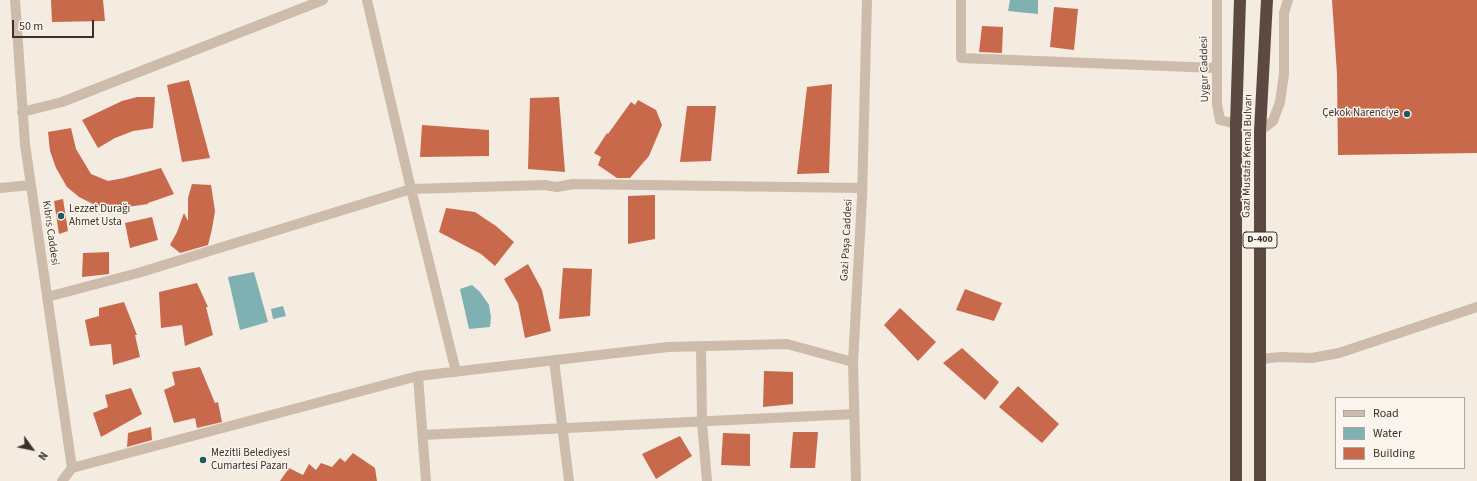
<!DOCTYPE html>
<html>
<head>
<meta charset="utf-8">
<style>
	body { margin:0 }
	#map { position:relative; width:1477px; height:481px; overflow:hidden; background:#f4ebe1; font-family:"Source Sans 3",sans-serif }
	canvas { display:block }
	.legend { position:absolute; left:1335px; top:397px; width:130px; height:72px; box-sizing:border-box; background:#fbf5ee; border:1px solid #aea6a0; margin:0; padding:5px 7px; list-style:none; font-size:12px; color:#3b302b }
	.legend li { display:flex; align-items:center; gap:8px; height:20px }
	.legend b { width:20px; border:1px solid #aea6a0 }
	.north { position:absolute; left:12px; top:429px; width:40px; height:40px; -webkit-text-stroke:3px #fbf5ee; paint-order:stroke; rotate:123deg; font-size:11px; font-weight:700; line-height:16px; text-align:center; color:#3b302b }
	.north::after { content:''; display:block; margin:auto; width:14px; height:18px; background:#3b302b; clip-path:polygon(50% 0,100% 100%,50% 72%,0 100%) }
	.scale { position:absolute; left:12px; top:20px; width:82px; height:18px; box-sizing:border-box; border:2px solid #3b302b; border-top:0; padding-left:5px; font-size:12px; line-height:14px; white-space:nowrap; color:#3b302b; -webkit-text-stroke:3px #fbf5ee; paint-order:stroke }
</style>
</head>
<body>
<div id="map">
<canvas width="1477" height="481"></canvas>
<ul class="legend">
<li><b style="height:5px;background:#cdbbac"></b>Road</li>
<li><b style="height:11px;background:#7fb0b2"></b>Water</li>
<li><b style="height:11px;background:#c8694b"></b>Building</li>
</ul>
<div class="north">N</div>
<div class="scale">50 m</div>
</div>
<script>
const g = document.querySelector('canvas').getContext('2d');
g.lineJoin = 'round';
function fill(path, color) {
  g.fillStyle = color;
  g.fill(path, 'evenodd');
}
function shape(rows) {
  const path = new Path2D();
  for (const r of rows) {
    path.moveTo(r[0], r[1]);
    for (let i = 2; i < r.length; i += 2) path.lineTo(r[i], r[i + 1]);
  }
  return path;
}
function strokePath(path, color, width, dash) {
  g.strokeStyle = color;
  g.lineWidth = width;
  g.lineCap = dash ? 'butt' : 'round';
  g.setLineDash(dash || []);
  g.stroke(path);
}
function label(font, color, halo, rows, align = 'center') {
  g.font = font + ' "Source Sans 3",sans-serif';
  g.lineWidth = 3;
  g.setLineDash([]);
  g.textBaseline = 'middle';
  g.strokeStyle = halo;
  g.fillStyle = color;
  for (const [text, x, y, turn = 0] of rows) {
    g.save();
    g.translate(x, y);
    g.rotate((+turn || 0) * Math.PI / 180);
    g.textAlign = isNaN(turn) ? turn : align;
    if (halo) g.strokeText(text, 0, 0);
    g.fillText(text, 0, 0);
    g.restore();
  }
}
fill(shape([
	[1010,0,1038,0,1038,14,1008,11],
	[254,272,268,322,240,330,228,277],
	[472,285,480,292,489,305,491,317,490,327,469,329,460,289],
	[283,306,286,316,273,319,271,309]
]), '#7fb0b2');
fill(shape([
	[51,0,103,0,105,21,52,22],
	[1332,0,1477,0,1477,153,1338,155,1337,74],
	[1054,7,1078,9,1074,50,1050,47],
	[982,26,1003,27,1002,53,979,52],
	[189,80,210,158,182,162,167,85],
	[832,84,829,173,797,174,807,87],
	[137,97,155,97,153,128,133,131,115,138,98,148,82,120,122,101],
	[559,97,565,172,528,169,530,98],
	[638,100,656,110,662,125,649,156,630,178,617,178,598,165,601,157,594,153,607,133,608,134,631,102,635,105],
	[687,106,716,106,711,161,680,162],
	[422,125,489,130,489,156,420,157],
	[71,128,76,149,91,174,108,181,124,178,161,168,174,194,148,203,148,204,113,209,97,206,79,197,67,187,56,168,50,151,48,132],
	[192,184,211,185,215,211,212,229,208,245,180,253,170,245,177,232,184,213,188,221,188,198],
	[655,195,655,239,628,244,628,196],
	[63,199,68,231,59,234,54,201],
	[446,208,475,212,496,226,514,242,495,266,481,254,439,232],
	[152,217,158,240,130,248,125,223],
	[109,252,109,274,82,277,83,253],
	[528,264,542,290,551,331,525,338,518,303,504,279],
	[563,268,592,269,590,316,559,319],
	[197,283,208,307,206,307,213,335,185,346,182,325,161,328,159,292],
	[965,289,1002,303,994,321,956,310],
	[124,302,137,335,135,335,140,357,113,365,111,344,90,346,85,320,99,316,99,308],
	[900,308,936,342,918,361,884,325],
	[962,348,999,382,985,400,943,363],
	[200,367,215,403,218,402,222,422,197,428,195,418,174,423,164,390,175,385,172,372],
	[764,371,793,372,793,404,763,407],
	[1018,386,1059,424,1042,443,999,407],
	[131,388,142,414,101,437,93,413,108,407,105,395],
	[151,427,152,440,127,447,128,433],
	[793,432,818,432,815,468,790,468],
	[723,433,750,434,750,466,721,465],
	[680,436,692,456,656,479,642,454],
	[353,453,375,468,377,481,280,481,289,468,303,475,309,464,316,470,321,463,332,467,340,458,345,462]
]), '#c8694b');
strokePath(shape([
	[15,0,25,144,72,468],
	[367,0,411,189,456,372],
	[961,0,961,58,1216,68],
	[1217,0,1217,104,1220,120,1236,124],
	[22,112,62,102,323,0],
	[1260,131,1273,121,1280,102,1284,74,1284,13,1288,0],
	[0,188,31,185],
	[47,297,138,273,411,189,545,185,557,187,573,184,862,188],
	[701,346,702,422,707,481],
	[1260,359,1281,357,1312,358,1339,353,1477,307],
	[554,360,569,481],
	[418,376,426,481],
	[423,435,854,414],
	[62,481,72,468,418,376,668,347,787,344,853,362],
	[856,481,853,362,862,197,867,0]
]), '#cdbbac', 10);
strokePath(shape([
	[1236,481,1236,124,1240,0],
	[1260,481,1260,131,1267,0]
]), '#5c4a42', 12);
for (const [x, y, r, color] of [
	[1407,114,4,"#1f5a5e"],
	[61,216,4,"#1f5a5e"],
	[203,460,4,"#1f5a5e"]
]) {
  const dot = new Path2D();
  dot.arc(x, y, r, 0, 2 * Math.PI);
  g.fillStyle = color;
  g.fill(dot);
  strokePath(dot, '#fbf5ee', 1.5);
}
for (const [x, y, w] of [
	[1260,240,34]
]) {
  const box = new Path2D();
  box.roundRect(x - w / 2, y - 8, w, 16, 3);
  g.fillStyle = '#fbf5ee';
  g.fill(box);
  strokePath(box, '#3b302b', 1);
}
label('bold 10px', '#3b302b', null, [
	["D-400",1260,240]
]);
label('11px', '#3b302b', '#fbf5ee', [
	["Uygur Caddesi",1205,69,-91],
	["Gazi Mustafa Kemal Bulvarı",1248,156,-89],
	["Kıbrıs Caddesi",50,233,82],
	["Gazi Paşa Caddesi",847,240,-87]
]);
label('11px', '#3b302b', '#fbf5ee', [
	["Çekok Narenciye",1399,114,"right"],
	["Lezzet Durağı",69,210],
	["Ahmet Usta",69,223],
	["Mezitli Belediyesi",211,454],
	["Cumartesi Pazarı",211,467]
], 'left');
</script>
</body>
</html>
